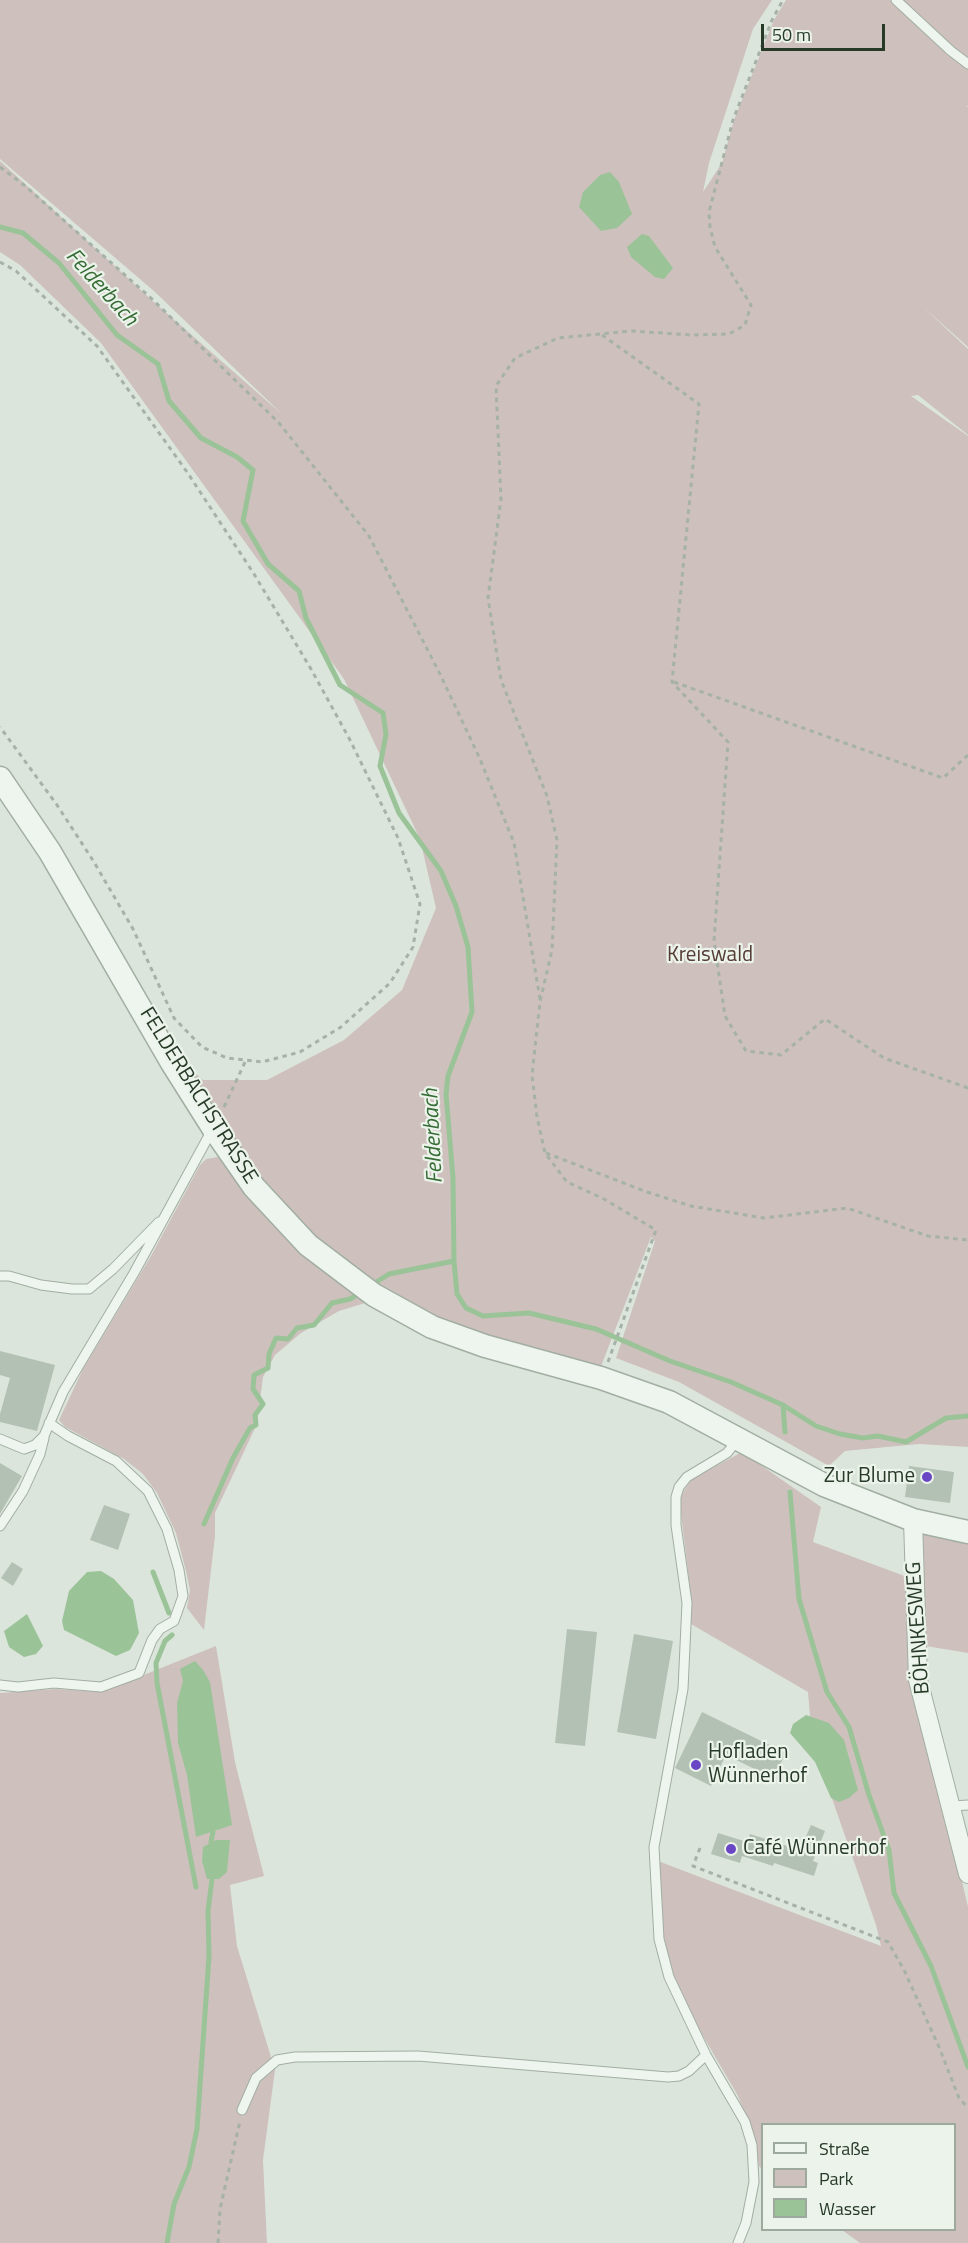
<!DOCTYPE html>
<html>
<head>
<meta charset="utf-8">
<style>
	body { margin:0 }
	#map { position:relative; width:968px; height:2243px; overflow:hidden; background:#dce5dc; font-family:"Titillium Web",sans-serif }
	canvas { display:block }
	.legend { position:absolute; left:761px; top:2123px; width:195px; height:108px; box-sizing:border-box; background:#ebf3eb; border:2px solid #9da99d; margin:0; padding:8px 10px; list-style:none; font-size:18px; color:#273a28 }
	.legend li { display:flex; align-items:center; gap:12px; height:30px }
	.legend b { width:30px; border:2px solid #9da99d }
	.scale { position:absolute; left:761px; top:24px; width:124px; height:27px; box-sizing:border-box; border:3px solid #273a28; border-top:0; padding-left:8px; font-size:18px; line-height:21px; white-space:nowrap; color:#273a28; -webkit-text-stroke:4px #ebf3eb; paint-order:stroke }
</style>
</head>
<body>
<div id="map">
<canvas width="968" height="2243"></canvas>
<ul class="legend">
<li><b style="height:8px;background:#eef4ee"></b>Straße</li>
<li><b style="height:16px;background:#cec0bd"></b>Park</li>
<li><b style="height:16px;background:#9bc398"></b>Wasser</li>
</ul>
<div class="scale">50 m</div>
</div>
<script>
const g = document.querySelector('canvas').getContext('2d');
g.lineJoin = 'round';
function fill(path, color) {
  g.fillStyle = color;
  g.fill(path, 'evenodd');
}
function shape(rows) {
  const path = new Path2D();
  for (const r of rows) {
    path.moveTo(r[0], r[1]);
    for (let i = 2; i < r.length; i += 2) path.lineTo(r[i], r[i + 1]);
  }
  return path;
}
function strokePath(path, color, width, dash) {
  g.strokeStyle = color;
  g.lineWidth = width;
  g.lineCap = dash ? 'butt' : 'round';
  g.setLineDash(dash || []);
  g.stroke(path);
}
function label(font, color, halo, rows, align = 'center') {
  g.font = font + ' "Titillium Web",sans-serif';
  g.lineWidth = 4.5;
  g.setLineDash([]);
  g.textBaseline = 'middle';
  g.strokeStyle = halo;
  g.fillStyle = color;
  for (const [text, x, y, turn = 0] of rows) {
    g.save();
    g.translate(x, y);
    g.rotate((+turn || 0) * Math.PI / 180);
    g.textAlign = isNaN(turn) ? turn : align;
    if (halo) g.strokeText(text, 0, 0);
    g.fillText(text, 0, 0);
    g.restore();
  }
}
fill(shape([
	[0,0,772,0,753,29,709,163,703,192,722,163,734,120,774,20,786,0,894,0,968,65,968,106,966,106,968,107,968,347,921,305,968,349,968,435,918,395,911,396,968,436,968,1447,919,1444,845,1451,829,1466,679,1382,616,1358,655,1241,651,1237,600,1369,440,1323,414,1303,378,1283,314,1235,264,1184,177,1057,203,1080,267,1080,344,1040,402,990,436,908,420,839,344,679,101,343,20,265,0,252,0,161,154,302,283,415,155,292,0,159],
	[900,0,968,0,968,60],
	[218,1157,237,1180,371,1304,365,1303,339,1311,301,1333,275,1355,263,1377,257,1424,215,1513,215,1536,204,1630,187,1608,190,1590,186,1571,176,1533,157,1493,143,1474,124,1459,65,1427,59,1420,83,1369,151,1256,200,1165,206,1159],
	[742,1452,821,1507,813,1542,910,1578,915,1682,968,1907,968,2243,860,2243,842,2230,954,2230,954,2124,762,2124,762,2169,759,2166,755,2143,738,2096,692,2017,673,1975,663,1933,658,1861,881,1946,876,1925,812,1741,808,1692,691,1624,690,1588,681,1514,681,1495,692,1479],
	[923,1534,968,1540,968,1653,926,1646],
	[216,1646,235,1762,264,1876,230,1885,237,1946,275,2070,263,2160,267,2243,0,2243,0,1693,56,1689,101,1692]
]), '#cec0bd');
fill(shape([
	[610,172,619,182,632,214,617,228,601,231,579,207,583,192,600,175],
	[642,234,649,236,673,268,664,279,655,277,631,257,627,247],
	[101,1571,114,1579,133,1600,139,1633,130,1650,116,1656,64,1630,62,1621,69,1591,87,1572],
	[27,1614,43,1646,36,1654,24,1657,9,1647,4,1631],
	[195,1661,203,1670,210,1682,232,1825,196,1837,187,1775,178,1743,177,1703,183,1681,180,1669],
	[806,1715,829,1723,844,1740,858,1790,849,1798,839,1802,831,1798,815,1762,790,1733,793,1724],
	[216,1840,230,1840,227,1872,219,1879,207,1879,202,1861,203,1847]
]), '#9bc398');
strokePath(shape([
	[0,227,23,233,59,263,117,335,158,364,169,401,201,438,237,457,253,470,243,521,268,564,299,591,306,618,340,685,383,713,386,734,380,766,399,813,441,871,456,906,468,947,472,1012,448,1076,446,1094,453,1178,454,1261,457,1294,466,1308,483,1316,529,1313,596,1329,670,1361,731,1382,783,1405,816,1426,840,1434,863,1438,878,1436,906,1442,946,1418,968,1416],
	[370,1286,389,1274,454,1261],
	[783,1405,785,1432],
	[790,1492,799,1599,827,1692,849,1727,869,1795,889,1850,894,1893,931,1966,968,2067],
	[204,1524,233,1458,250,1428,256,1425,255,1415,263,1404,253,1389,254,1375,268,1368,269,1354,276,1338,288,1339,297,1328,314,1325,332,1303,350,1299,360,1293],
	[153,1572,169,1613],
	[172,1635,165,1641,156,1663,157,1683,196,1887],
	[211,1842,213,1832],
	[167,2243,174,2204,189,2167,197,2129,209,1956,208,1911,212,1879]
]), '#9bc398', 5);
fill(shape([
	[0,1351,55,1365,37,1431,0,1422,0,1414,10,1378,0,1375],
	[0,1463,22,1476,0,1514],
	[909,1466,954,1472,950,1503,905,1497],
	[104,1505,130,1514,118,1550,90,1540],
	[12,1562,23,1569,13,1586,1,1578],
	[567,1629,597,1632,585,1746,555,1743],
	[634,1634,673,1641,656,1739,617,1732],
	[702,1712,786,1753,773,1778,726,1755,711,1786,675,1768],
	[811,1825,825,1831,813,1861,818,1863,814,1876,774,1863,773,1866,742,1856,740,1863,711,1854,718,1833,747,1842,750,1834,800,1850]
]), '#b3c1b4');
const service = shape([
	[896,0,951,51,968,64],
	[0,1276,9,1276,41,1285,72,1289,89,1289,113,1269,159,1222],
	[0,1439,24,1449,35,1445,44,1436,63,1392,134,1273,212,1130],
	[0,1526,23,1491,40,1454,44,1438],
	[0,1685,18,1687,54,1683,101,1687,139,1673,152,1640,160,1629,174,1621,183,1596,179,1570,167,1529,148,1491,116,1461,68,1436,49,1423],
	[952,1806,968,1805],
	[242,2110,256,2078,277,2060,295,2057,418,2056,668,2077,679,2076,689,2071,706,2055],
	[738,2243,746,2223,754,2182,752,2145,745,2122,706,2055,669,1977,659,1939,654,1847,683,1689,687,1603,676,1525,676,1497,679,1487,687,1477,727,1453,739,1438]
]);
const minor = shape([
	[913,1520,918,1680,968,1874]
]);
const tertiary = shape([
	[0,778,50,852,172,1063,213,1128,254,1187,308,1245,374,1295,432,1327,485,1346,601,1378,669,1402,824,1485,913,1520,968,1532]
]);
strokePath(service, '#a2aea2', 11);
strokePath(minor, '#a2aea2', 20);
strokePath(tertiary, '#a2aea2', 25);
strokePath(shape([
	[0,167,24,185,152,299,279,423,369,536,440,674,480,759,514,843,540,999],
	[0,262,16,271,97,346,187,472,254,574,311,669,350,740,398,838,420,904,413,947,390,983,341,1027,300,1052,262,1062,227,1058,202,1047,174,1018,133,929,94,862,57,805,0,727],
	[602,335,699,404,672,682,728,742,714,941,725,1016,746,1051,781,1055,825,1019,884,1058,968,1088],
	[674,682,943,778,968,755],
	[224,1107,246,1060],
	[546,1153,647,1192,691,1206,764,1218,847,1208,928,1236,968,1240],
	[608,1362,656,1230,604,1199,567,1182,545,1153,537,1117,532,1075,540,1002,552,950,557,840,547,796,501,680,488,598,501,499,496,386,515,358,558,338,631,331,691,335,729,334,745,325,751,305,715,247,710,227,709,212,733,120,772,20,783,0],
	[700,1848,693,1866,888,1942,904,1970,939,2047,959,2098,968,2108],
	[218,2243,220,2209,240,2121]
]), '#a6b1a7', 3, [4.5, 4.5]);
strokePath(service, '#eef4ee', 9);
strokePath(minor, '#eef4ee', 18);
strokePath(tertiary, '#eef4ee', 22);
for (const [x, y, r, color] of [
	[927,1477,6,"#6846c4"],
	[696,1765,6,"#6846c4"],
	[731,1849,6,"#6846c4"]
]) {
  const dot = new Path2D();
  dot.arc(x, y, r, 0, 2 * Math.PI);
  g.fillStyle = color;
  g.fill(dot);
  strokePath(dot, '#ebf3eb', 2);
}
label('21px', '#553c35', '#ebf3eb', [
	["Kreiswald",710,956]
]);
label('21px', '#273a28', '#ebf3eb', [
	["FELDERBACHSTRASSE",198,1096,58],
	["BÖHNKESWEG",919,1628,-94]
]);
label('21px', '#273a28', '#ebf3eb', [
	["Zur Blume",915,1477,"right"],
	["Hofladen",708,1753],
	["Wünnerhof",708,1777],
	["Café Wünnerhof",743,1849]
], 'left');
label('italic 22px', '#356b34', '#ebf3eb', [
	["Felderbach",101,288,48],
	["Felderbach",434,1136,-93]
]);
</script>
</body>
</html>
